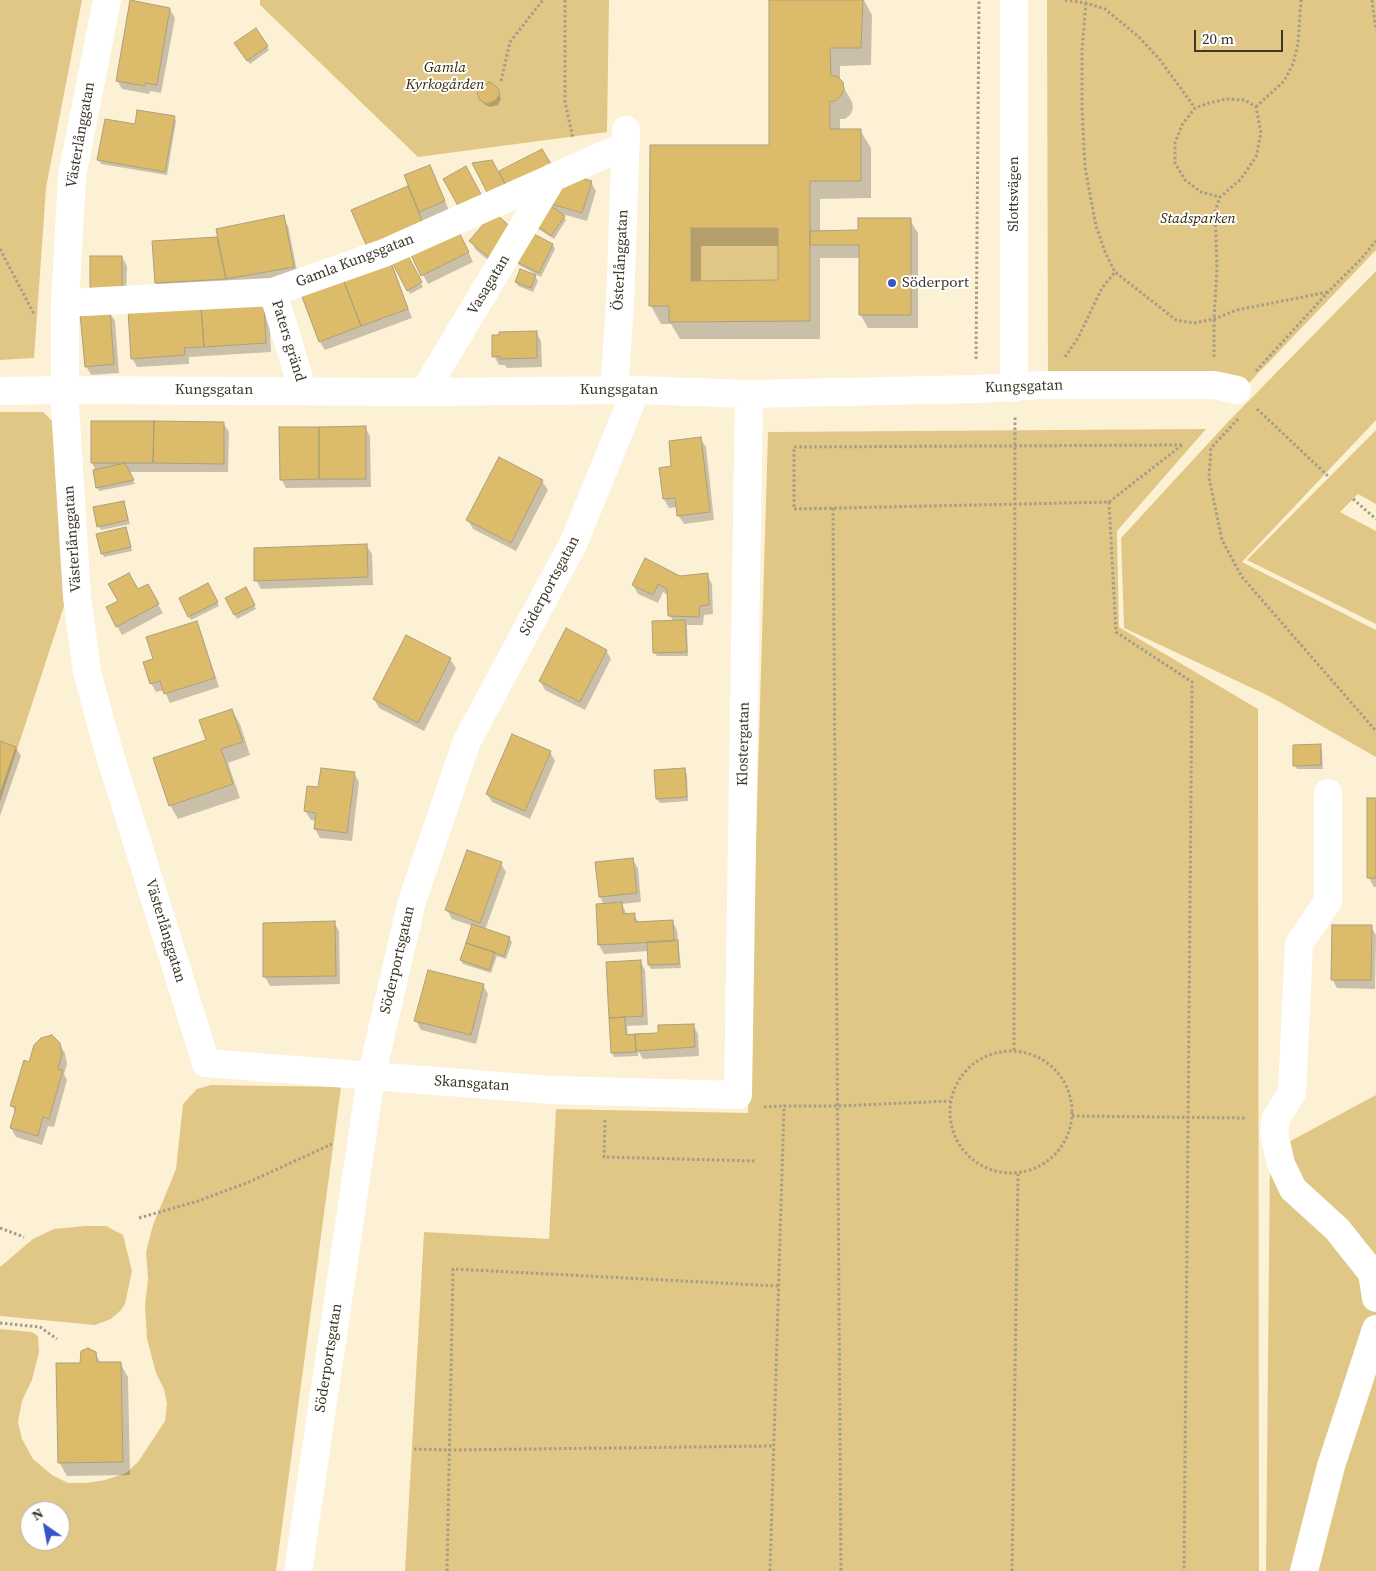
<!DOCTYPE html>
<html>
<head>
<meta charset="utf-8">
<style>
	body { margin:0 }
	#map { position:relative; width:1376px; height:1571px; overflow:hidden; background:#fdf1d5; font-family:"Source Serif 4",serif }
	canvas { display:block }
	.north { position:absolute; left:20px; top:1501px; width:50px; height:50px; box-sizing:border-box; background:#fff; border:1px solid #b1afa9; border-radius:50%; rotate:327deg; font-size:14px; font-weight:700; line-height:20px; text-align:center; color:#3d3729 }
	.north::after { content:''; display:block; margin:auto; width:18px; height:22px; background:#3853c5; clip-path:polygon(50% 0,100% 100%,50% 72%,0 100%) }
	.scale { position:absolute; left:1194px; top:30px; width:89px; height:22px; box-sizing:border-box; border:2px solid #3d3729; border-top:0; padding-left:6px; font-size:15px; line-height:18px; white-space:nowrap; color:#3d3729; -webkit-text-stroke:4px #fff; paint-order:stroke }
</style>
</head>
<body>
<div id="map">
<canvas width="1376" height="1571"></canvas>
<div class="north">N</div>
<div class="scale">20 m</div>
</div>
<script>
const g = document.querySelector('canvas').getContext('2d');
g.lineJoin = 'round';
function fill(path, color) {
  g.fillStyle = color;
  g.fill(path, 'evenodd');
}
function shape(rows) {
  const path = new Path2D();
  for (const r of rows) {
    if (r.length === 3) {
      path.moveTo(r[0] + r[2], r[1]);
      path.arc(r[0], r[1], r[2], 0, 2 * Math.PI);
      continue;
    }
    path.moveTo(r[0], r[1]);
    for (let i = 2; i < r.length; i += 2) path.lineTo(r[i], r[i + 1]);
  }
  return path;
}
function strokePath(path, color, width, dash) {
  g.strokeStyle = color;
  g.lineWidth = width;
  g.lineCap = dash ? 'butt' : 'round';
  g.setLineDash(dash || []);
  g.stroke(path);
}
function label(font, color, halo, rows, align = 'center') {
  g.font = font + ' "Source Serif 4",serif';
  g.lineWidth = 4;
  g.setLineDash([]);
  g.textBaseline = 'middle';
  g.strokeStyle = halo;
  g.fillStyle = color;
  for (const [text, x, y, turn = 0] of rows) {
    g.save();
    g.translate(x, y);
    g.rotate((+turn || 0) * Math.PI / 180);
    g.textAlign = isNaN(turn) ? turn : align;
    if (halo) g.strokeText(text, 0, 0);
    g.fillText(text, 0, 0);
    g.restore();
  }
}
fill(shape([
	[0,0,82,0,46,188,34,358,0,360],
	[260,0,609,0,607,132,418,157,260,5],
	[1047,0,1376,0,1376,250,1246,386,1048,383],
	[691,228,778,228,778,280,691,281],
	[1376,271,1376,420,1242,562,1376,630,1376,757,1269,696,1124,628,1121,538,1226,424],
	[0,412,43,412,52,421,65,603,0,802],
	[1206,429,1117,531,1119,627,1258,709,1259,1571,405,1571,424,1232,549,1239,556,1109,748,1113,768,432],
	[1376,430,1376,504,1358,494,1340,512,1376,531,1376,624,1247,560],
	[211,1085,341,1087,276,1571,0,1571,0,1329,32,1332,38,1336,39,1352,32,1380,22,1401,18,1422,22,1439,33,1459,52,1475,68,1483,87,1483,105,1480,126,1473,138,1462,165,1421,167,1404,164,1389,156,1373,147,1339,145,1306,148,1279,146,1252,153,1225,176,1169,183,1104,197,1089],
	[30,1511,60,1511,60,1541,30,1541],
	[1376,1095,1376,1571,1266,1571,1270,1152],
	[85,1226,106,1226,123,1235,132,1271,125,1304,121,1310,111,1319,95,1325,0,1316,0,1267,33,1239,54,1229]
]), '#e1c786');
fill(shape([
	[771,0,864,0,872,15,871,65,840,66,840,81,852,102,853,108,851,114,845,119,840,119,840,130,860,130,871,148,871,198,820,199,820,232,859,232,910,220,918,233,918,328,868,328,860,314,861,258,820,258,820,339,680,339,671,324,661,324,651,306,651,146,770,147],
	[701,246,779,246,779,281,701,282],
	[170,9,175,18,161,93,150,91,149,94,122,89,117,80],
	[267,46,269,50,250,64,238,47],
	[497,88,501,99,498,105,490,107,484,104,482,99],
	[174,117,176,121,167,175,101,164,99,160],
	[429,166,449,210,427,232,353,210,410,187],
	[591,182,596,191,587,221,562,214,566,220,554,239,537,228,549,203],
	[494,214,496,267,476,250,471,241],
	[283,217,288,226,298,276,161,292,156,283,154,242,219,238],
	[530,234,553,245,555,249,541,277,519,265,516,261],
	[463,240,473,262,428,284,412,254],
	[407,256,423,287,410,294,394,263],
	[122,257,127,266,126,297,97,297],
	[390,263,395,272,412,318,325,350,320,342],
	[535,276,538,281,533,292,518,286,516,282],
	[263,304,269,313,271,352,189,357,189,364,137,367,132,358],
	[109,312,115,321,119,373,91,375,86,366],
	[536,332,541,341,542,367,507,368,505,365,499,365,494,356],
	[223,423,229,432,228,472,128,472,135,484,99,491,97,487,96,471,92,463],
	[365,427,370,436,371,487,286,488,281,479],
	[700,438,706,447,714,520,684,524,678,515,677,507,669,508,664,499,673,467],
	[500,459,542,481,548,490,516,551,473,529,468,520],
	[124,502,130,524,101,530,99,526],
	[126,528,132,551,104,557,102,553],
	[366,545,372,554,373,585,261,589,256,580],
	[707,575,712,584,713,614,704,615,703,625,687,625,688,656,657,656,654,652,673,621,670,616,668,595,663,592,658,603,638,594,633,585,679,577],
	[208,585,219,606,191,620,180,599],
	[147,586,163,613,122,635,107,608],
	[246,589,256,609,237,619,227,599],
	[196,623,201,632,219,687,170,703,164,690,156,692,151,683,154,660],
	[406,637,450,659,456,668,424,731,379,708,374,699],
	[606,650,611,659,585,710,545,690,540,681],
	[232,710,240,724,250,755,228,763,240,798,178,819,170,805,208,741],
	[0,742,16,748,21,756,0,816],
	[1320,746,1322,750,1323,769,1297,769,1294,765],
	[550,752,555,761,530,819,492,802,487,794],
	[684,770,687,774,688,801,660,803,657,799],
	[354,773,359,782,352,841,320,838,315,829,316,821,311,820,305,811,320,789],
	[1376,800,1376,887,1374,887,1369,878],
	[632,859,638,868,641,902,622,904,627,915,634,915,639,923,672,921,677,930,681,968,651,969,649,965,649,951,604,954,599,945,604,905,600,897,597,863],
	[501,864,506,872,485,930,509,938,512,942,506,959,497,956,491,973,463,964,461,960,473,926,452,919,447,910],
	[334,922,339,931,340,984,270,986,265,977],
	[1371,927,1376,935,1375,989,1337,988,1332,979],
	[640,961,645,970,648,1025,627,1026,628,1036,635,1035,637,1039,693,1025,698,1034,699,1056,643,1059,638,1051,638,1056,614,1057,612,1053],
	[483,985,488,994,476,1044,421,1030,416,1021],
	[59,1044,65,1053,67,1064,64,1074,67,1080,54,1127,48,1126,42,1145,16,1137,11,1128,15,1112,12,1106,30,1063],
	[95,1353,101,1364,120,1363,128,1377,130,1475,67,1476,59,1462,81,1364]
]), '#0003');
const building = shape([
	[130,0,170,8,157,85,145,83,145,86,116,81,130,0],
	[769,0,863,0,861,48,830,48,831,75,838,77,843,82,844,89,841,96,835,101,830,101,830,129,861,129,861,181,810,181,810,321,669,322,669,306,649,306,650,145,769,145,769,0],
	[691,228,778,228,778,280,691,281,691,228],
	[256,28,268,46,247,61,234,43,256,28],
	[490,82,498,88,500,94,495,101,487,104,480,100,477,93,481,86,490,82],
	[137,110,175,116,165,172,97,160,105,119,135,124,137,110],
	[542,149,553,167,507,188,499,171,542,149],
	[492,160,507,188,490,198,472,163,492,160],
	[430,165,445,201,419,212,404,175,430,165],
	[466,166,483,198,461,211,443,179,466,166],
	[570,175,592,181,582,213,548,203,561,181,570,175],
	[408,186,423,223,367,247,351,210,408,186],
	[547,203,565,216,551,236,533,223,547,203],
	[494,212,515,231,491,259,469,241,494,212],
	[284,215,294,267,226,279,216,229,284,215],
	[858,218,911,218,911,315,859,315,859,245,810,245,810,231,858,230,858,218],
	[458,230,469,252,421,276,410,253,458,230],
	[530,232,553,244,539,273,515,261,530,232],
	[217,237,226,279,155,283,152,241,217,237],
	[407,254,422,282,407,291,392,262,407,254],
	[90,256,122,256,122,288,90,288,90,256],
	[391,262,408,309,361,326,343,279,391,262],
	[520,269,536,275,531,288,515,282,520,269],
	[343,279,361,326,319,342,301,294,343,279],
	[264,303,266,343,204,347,201,306,264,303],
	[201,306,204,347,184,348,185,355,131,359,128,310,201,306],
	[110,311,114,364,85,367,80,314,110,311],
	[537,331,537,358,500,359,500,356,492,357,492,335,499,335,499,332,537,331],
	[91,421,154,421,153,463,91,463,91,421],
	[154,421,224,422,224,464,153,463,154,421],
	[366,426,366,479,319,479,319,427,366,426],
	[279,427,319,427,319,479,280,480,279,427],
	[701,437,710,512,677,516,675,498,663,499,659,468,671,466,669,441,701,437],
	[499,457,543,480,511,543,466,520,499,457],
	[125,463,134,480,96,488,93,470,125,463],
	[124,501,128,520,97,527,93,507,124,501],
	[126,527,131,547,101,554,96,534,126,527],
	[367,544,368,577,254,581,254,548,367,544],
	[645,558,680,576,708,573,709,605,700,606,699,617,668,616,667,589,658,584,653,595,632,585,645,558],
	[129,573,138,589,148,584,159,604,116,627,106,607,118,601,108,584,129,573],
	[208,583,218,602,188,617,179,598,208,583],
	[246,587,255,605,234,615,225,598,246,587],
	[685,620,687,652,653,653,652,621,685,620],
	[197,621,215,678,164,694,160,681,150,684,143,662,153,659,146,637,197,621],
	[566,628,607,650,580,702,539,681,566,628],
	[406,635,451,658,418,723,373,699,406,635],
	[232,709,243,742,221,749,233,784,169,806,153,758,206,740,199,720,232,709],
	[512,734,551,751,525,811,486,794,512,734],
	[0,741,16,747,0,794,0,741],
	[1321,744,1321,765,1293,766,1293,745,1321,744],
	[321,768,355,772,347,833,314,829,316,813,304,811,307,786,318,787,321,768],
	[685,768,687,797,656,799,654,770,685,768],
	[1367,798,1376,798,1376,878,1367,878,1367,798],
	[467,850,502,862,480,923,445,910,467,850],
	[633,858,637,893,599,897,595,862,633,858],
	[622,902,623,914,635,913,635,922,673,920,674,941,598,945,596,904,622,902],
	[335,921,336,976,263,977,263,923,335,921],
	[472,924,510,937,504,956,466,943,472,924],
	[1332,925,1372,925,1371,980,1331,980,1332,925],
	[678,940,679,964,648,965,647,942,678,940],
	[466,943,495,952,489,970,460,960,466,943],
	[641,960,643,1016,609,1018,606,962,641,960],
	[428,970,484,984,471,1035,414,1021,428,970],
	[625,1017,626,1035,635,1034,636,1052,611,1053,609,1018,625,1017],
	[694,1024,695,1047,636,1051,635,1034,658,1033,658,1025,694,1024],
	[52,1035,60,1043,62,1054,58,1069,63,1070,49,1119,43,1117,38,1136,10,1128,16,1107,10,1106,24,1060,29,1062,34,1045,41,1038,52,1035],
	[88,1348,96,1352,97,1362,121,1362,123,1462,58,1463,56,1363,80,1363,81,1351,88,1348]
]);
fill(building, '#dcbc6b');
strokePath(building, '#ac9f7d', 1);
strokePath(shape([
	[565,0,565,102,573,138],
	[1065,0,1086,3,1105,9,1139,37,1160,60,1195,108],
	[1372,0,1376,30],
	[1086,3,1082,50,1082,108,1085,167,1096,226,1105,252,1115,272,1176,320,1194,323,1214,319,1237,310,1328,292],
	[501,81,510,42,543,0],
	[1256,107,1284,81,1293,64,1298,44,1301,0],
	[0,249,34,314],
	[1065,357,1078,338,1102,288,1115,272],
	[1214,357,1214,319,1217,268,1215,211,1220,197,1240,180,1256,157,1261,133,1256,107,1245,100,1227,99,1209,103,1195,108,1182,125,1175,143,1175,163,1185,180,1201,192,1220,197],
	[976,359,979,0],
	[1256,371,1328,292,1361,259,1376,241],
	[1257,409,1329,477],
	[1238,419,1211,448,1209,478,1222,540,1242,577,1376,731],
	[1182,445,1109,502,794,509,794,447,1182,445],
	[1353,499,1376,519],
	[1109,502,1116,632,1192,682,1184,1571],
	[833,508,841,1571],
	[1014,1050,1015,416],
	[1011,1112,61],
	[764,1107,784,1106],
	[1072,1116,1247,1118],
	[605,1120,604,1157,756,1161],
	[139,1218,198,1201,249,1182,332,1144],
	[0,1228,24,1237],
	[0,1323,40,1327,57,1339],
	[414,1449,450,1450,774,1446],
	[447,1571,453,1269,779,1286],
	[770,1571,784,1106,838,1106,950,1101],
	[1012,1571,1018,1174]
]), '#a69d87', 3, [2.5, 2.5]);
strokePath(shape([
	[107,0,72,176,65,303,65,406,77,597,87,672,108,749,206,1063,551,1090,738,1095,749,394],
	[273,292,303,391],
	[65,303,273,292,384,253,626,145],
	[1014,388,1014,0],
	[614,390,620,305,626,130],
	[0,391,65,390,424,392,636,390,749,394,976,389,1044,385,1214,385,1237,390],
	[424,392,553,177],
	[1328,793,1328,901,1299,944,1292,1093,1276,1118,1274,1133,1281,1164,1293,1189,1337,1229,1372,1273,1376,1298],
	[298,1571,371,1077,412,901,467,741,574,542,636,390],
	[1304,1571,1331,1466,1376,1329]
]), '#fff', 28);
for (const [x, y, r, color] of [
	[892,283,5,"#3853c5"]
]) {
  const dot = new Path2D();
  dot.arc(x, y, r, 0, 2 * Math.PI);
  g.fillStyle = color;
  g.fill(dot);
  strokePath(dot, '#fff', 2);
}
label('italic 15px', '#352904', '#fff', [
	["Gamla",445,68],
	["Kyrkogården",445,85],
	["Stadsparken",1198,219]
]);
label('15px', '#3d3729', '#fff', [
	["Västerlånggatan",81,135,-80],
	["Slottsvägen",1014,194,-90],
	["Österlånggatan",621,260,-87],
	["Gamla Kungsgatan",355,261,-21],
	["Vasagatan",489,285,-59],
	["Paters gränd",288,341,73],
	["Kungsgatan",1024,387,-2],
	["Kungsgatan",214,390],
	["Kungsgatan",619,390],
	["Västerlånggatan",73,539,-94],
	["Söderportsgatan",550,586,-62],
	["Klostergatan",744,744,-89],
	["Västerlånggatan",165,931,73],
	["Söderportsgatan",398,960,-77],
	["Skansgatan",472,1084,4],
	["Söderportsgatan",329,1358,-81]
]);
label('15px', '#3d3729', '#fff', [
	["Söderport",902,283]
], 'left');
</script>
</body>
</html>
